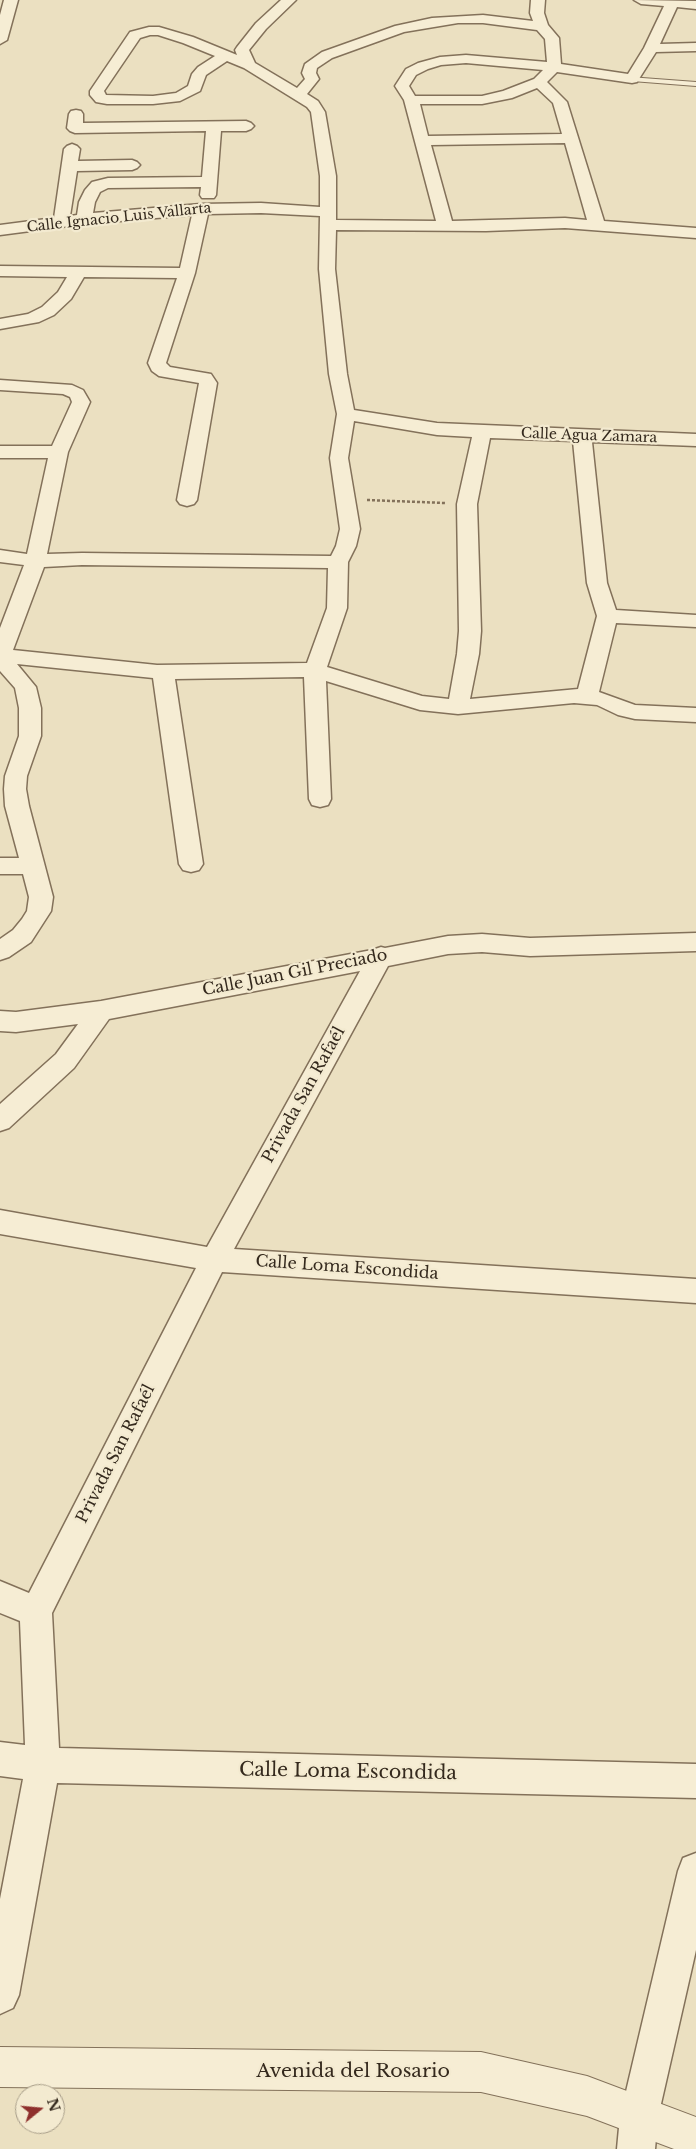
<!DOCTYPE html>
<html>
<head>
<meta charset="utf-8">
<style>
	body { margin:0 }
	#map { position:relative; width:696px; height:2149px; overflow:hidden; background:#ebe0c1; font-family:"Libre Baskerville",serif }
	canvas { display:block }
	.north { position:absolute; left:15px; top:2084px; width:50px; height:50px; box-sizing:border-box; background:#f3ead0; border:1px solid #a79d88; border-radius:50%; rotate:73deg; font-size:14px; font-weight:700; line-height:20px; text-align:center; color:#34291d }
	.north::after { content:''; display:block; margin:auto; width:18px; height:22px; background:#8f302d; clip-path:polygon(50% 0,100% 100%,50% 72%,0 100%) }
</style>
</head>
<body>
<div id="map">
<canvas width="696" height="2149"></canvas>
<div class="north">N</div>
</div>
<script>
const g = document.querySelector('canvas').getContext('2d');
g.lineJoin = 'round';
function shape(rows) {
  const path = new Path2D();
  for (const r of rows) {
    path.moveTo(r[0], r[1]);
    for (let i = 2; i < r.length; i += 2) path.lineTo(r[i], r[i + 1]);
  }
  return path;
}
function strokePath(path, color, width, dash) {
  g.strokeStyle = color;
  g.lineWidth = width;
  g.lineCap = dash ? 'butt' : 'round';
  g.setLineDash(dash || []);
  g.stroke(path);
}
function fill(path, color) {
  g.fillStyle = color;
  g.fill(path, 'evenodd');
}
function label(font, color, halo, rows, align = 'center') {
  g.font = font + ' "Libre Baskerville",serif';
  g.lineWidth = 4.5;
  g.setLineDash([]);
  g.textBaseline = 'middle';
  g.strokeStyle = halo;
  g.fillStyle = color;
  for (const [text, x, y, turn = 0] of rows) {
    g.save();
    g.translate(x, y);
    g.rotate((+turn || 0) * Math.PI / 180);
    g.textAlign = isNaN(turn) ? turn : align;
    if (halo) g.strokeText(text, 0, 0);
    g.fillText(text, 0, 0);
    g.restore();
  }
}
const service = shape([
	[629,77,696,82,696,86,632,81,629,81,629,77]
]);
const minor = shape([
	[4,0,18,0,7,40,0,44,0,15,4,0],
	[281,0,296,0,266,29,249,50,255,63,297,88,305,79,302,73,305,64,322,52,395,26,432,18,483,15,533,21,530,13,531,0,545,0,544,13,548,25,559,38,561,64,628,74,644,48,664,6,641,4,634,0,696,1,696,9,677,7,660,44,696,43,696,51,656,52,637,82,632,83,557,72,547,82,567,102,604,221,696,228,696,238,565,228,486,231,336,230,335,269,347,374,354,410,437,423,696,434,696,446,592,442,607,583,616,610,696,615,696,627,616,623,599,692,635,705,696,708,696,722,635,719,618,715,597,705,574,703,458,714,420,710,326,681,331,799,328,805,320,807,312,805,309,799,304,677,175,679,203,864,199,870,191,872,183,870,179,864,153,678,17,664,36,687,41,708,41,736,27,776,26,789,29,806,53,897,51,911,31,942,9,957,0,960,0,939,13,930,22,919,27,911,29,897,23,874,0,874,0,858,19,858,5,806,4,789,5,776,19,736,19,708,15,688,0,671,0,628,24,565,0,562,0,550,27,554,48,458,0,458,0,446,52,446,72,402,70,397,63,394,0,390,0,380,72,385,83,390,90,402,68,452,47,554,82,553,331,556,336,546,340,529,330,458,337,414,329,374,319,269,320,216,261,213,208,214,195,273,166,363,170,367,211,374,217,383,197,500,194,504,187,506,180,504,177,500,199,383,159,376,152,371,148,363,177,278,84,277,71,299,54,315,39,322,0,329,0,319,28,314,42,307,58,292,67,277,0,276,0,266,180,268,192,215,84,224,0,235,0,225,54,218,64,149,67,146,72,144,77,146,80,149,78,161,132,160,137,162,140,165,137,168,132,170,77,171,70,216,77,215,79,202,85,190,92,182,108,178,202,177,206,131,75,133,70,131,67,128,69,114,71,111,76,110,81,111,83,114,83,123,246,121,251,123,254,126,251,129,246,131,221,131,216,195,214,198,202,198,200,195,201,187,108,188,100,192,95,202,93,213,201,204,261,203,320,207,320,176,311,112,307,107,244,68,227,61,206,75,200,91,180,101,153,104,107,104,96,102,90,95,90,91,130,32,149,27,159,27,193,37,237,55,235,50,237,47,256,23,281,0],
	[458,23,483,23,537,30,545,39,547,62,466,55,440,57,418,63,406,69,395,86,404,100,436,221,336,220,336,176,325,112,318,101,307,94,319,79,316,73,317,68,332,58,404,32,458,23],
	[150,35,158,35,183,43,215,56,198,67,192,74,188,86,176,93,153,96,106,95,104,91,140,38,150,35],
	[466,63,543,70,534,79,503,91,482,96,415,96,409,86,416,75,428,69,441,65,466,63],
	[537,88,553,103,562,134,428,136,420,104,482,104,512,98,537,88],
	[565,143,587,220,565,218,452,221,431,145,565,143],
	[354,421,437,435,472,437,457,504,459,631,457,654,449,699,422,696,327,667,347,608,348,562,356,546,360,529,348,458,354,421],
	[490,438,573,441,587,583,597,616,578,689,470,699,479,654,481,631,477,504,490,438],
	[82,565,328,568,327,608,307,663,157,665,13,650,44,567,82,565],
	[696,933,696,951,530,956,482,952,448,954,388,966,234,1249,696,1279,696,1303,222,1272,52,1613,59,1748,696,1764,696,1798,57,1783,19,1995,13,2008,0,2014,0,1899,23,1779,0,1776,0,1742,25,1745,20,1621,0,1613,0,1581,29,1593,196,1268,0,1234,0,1210,207,1247,360,971,109,1019,74,1068,9,1128,0,1131,0,1104,56,1054,78,1024,16,1032,0,1031,0,1011,16,1012,101,1001,372,950,381,947,385,948,448,936,482,934,530,938,696,933],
	[696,1853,696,1950,658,2117,655,2149,617,2149,620,2117,678,1871,683,1858,696,1853]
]);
const tertiary = shape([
	[0,2047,481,2052,587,2076,696,2117,696,2149,674,2149,587,2116,481,2092,0,2087,0,2047]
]);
strokePath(service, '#83715a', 2);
strokePath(minor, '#83715a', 3);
strokePath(tertiary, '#83715a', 2);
strokePath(shape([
	[367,500,445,503]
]), '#83715a', 2.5, [3, 2]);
fill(service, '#f6edd4');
fill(minor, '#f6edd4');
fill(tertiary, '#f6edd4');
label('14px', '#34291d', '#f3ead0', [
	["Calle Ignacio Luis Vallarta",119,218,-6],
	["Calle Agua Zamara",589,436,2]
]);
label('16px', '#34291d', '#f3ead0', [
	["Calle Juan Gil Preciado",295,973,-11],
	["Privada San Rafaél",304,1095,-61],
	["Calle Loma Escondida",347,1268,4],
	["Privada San Rafaél",116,1454,-63]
]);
label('19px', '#34291d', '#f3ead0', [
	["Calle Loma Escondida",348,1772,1],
	["Avenida del Rosario",353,2072]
]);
</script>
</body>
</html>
